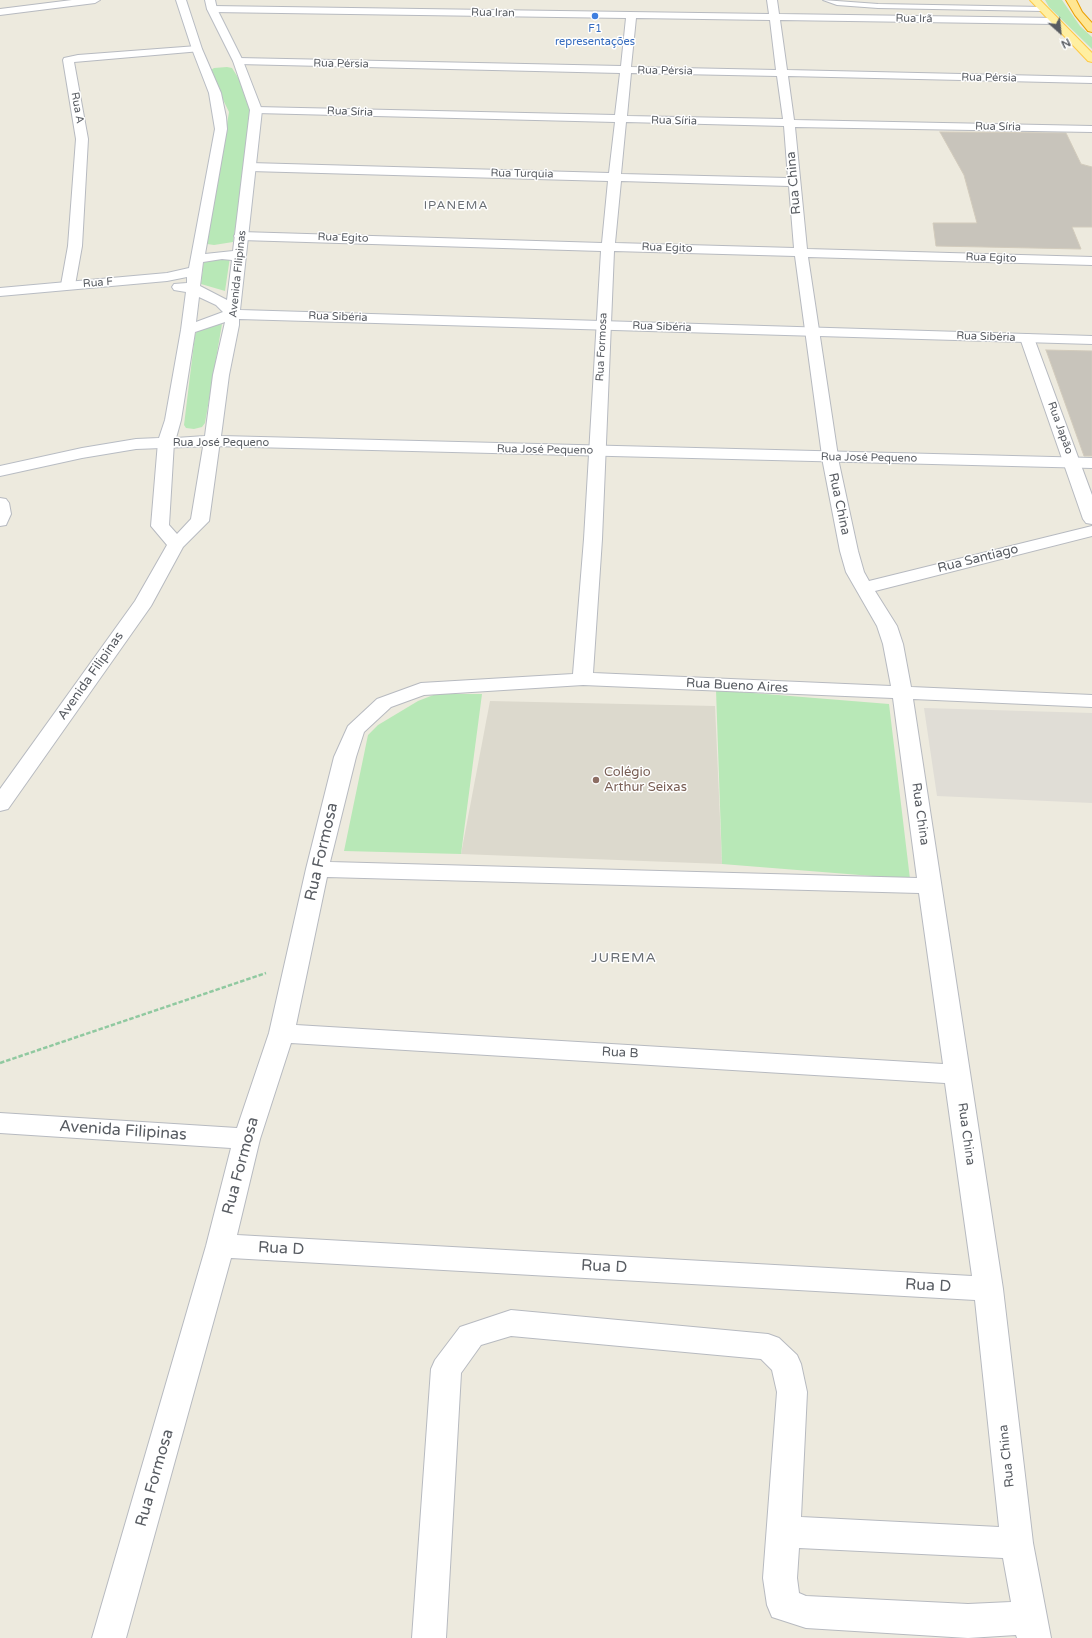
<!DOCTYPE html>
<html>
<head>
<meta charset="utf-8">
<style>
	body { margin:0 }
	#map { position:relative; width:1092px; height:1638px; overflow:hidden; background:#edeade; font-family:"Varela Round",sans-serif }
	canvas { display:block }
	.north { position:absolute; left:1040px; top:12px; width:40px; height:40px; -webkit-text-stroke:3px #fff; paint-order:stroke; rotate:153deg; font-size:11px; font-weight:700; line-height:16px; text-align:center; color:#585c62 }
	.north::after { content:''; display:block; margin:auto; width:14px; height:18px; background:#585c62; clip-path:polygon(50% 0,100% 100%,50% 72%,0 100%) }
</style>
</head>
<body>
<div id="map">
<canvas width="1092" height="1638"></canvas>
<div class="north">N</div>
</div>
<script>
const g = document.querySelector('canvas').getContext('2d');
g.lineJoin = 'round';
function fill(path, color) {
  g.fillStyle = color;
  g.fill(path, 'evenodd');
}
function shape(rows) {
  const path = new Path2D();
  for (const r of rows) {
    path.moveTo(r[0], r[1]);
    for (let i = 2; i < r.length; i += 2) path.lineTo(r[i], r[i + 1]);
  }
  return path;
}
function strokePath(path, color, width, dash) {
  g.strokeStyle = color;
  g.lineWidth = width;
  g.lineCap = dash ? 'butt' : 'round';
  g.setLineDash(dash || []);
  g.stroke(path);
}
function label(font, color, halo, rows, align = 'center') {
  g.font = font + ' "Varela Round",sans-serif';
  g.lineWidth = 3;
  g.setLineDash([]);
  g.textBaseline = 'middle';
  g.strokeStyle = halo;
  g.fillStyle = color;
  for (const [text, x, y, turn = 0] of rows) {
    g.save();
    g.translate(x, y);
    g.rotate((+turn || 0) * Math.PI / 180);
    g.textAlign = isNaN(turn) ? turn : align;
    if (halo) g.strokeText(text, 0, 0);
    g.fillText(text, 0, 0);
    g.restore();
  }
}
fill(shape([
	[924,708,1092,713,1092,803,937,796]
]), '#e0ddd6');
fill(shape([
	[490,701,715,706,722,864,461,854]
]), '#dcd9cd');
fill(shape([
	[1045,0,1062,0,1080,26,1092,37,1092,49,1049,7],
	[227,67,232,68,239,79,250,106,252,122,233,242,214,245,207,244,229,112,209,71,214,68],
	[230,257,225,291,201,284,204,259],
	[222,324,205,423,202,427,194,429,186,428,184,425,195,335,197,331,208,327],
	[716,690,889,704,910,879,722,864],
	[436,694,482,694,461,854,344,851,368,735,378,725,418,701]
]), '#b8e8b7');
const building = shape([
	[940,132,1066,133,1081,164,1092,167,1092,227,1072,227,1081,249,936,246,933,223,977,223,964,175,940,132],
	[1046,350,1092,351,1092,456,1084,456,1046,350]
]);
fill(building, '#c8c4bb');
strokePath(building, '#d2cbbc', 1);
const service = shape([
	[823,0,878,4,1043,7,1046,9,1043,11,878,8,837,5,823,0]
]);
const minor = shape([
	[72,0,100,0,95,3,0,15,0,9,72,0],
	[767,0,777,0,779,14,1055,18,1060,21,1055,24,780,20,787,70,1092,77,1092,83,788,76,794,120,1092,126,1092,132,795,127,807,249,1092,257,1092,265,808,257,839,463,858,551,864,572,869,581,1092,526,1092,536,875,591,897,626,903,644,911,687,1092,695,1092,707,913,699,1003,1289,1033,1543,1051,1638,1017,1638,1016,1635,968,1638,806,1628,772,1617,767,1605,763,1578,777,1392,772,1370,761,1359,511,1336,481,1345,461,1373,446,1638,412,1638,431,1369,435,1360,460,1327,511,1310,768,1334,779,1338,797,1355,801,1364,807,1392,801,1517,999,1527,975,1300,231,1258,126,1638,92,1638,206,1246,231,1148,0,1133,0,1113,237,1128,269,1033,306,869,334,757,348,726,377,699,421,683,573,674,584,539,601,251,241,240,236,239,234,236,236,233,241,232,602,243,608,181,250,171,246,170,244,167,246,164,250,163,609,173,615,122,256,113,252,112,250,110,252,108,256,107,615,115,620,73,238,64,233,61,238,58,621,66,626,18,212,12,207,9,212,6,769,14,767,0],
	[636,18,770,20,776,70,631,67,636,18],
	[631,73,777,76,783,119,627,116,631,73],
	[626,122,784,126,788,178,621,174,626,122],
	[621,181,789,186,794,248,615,243,621,181],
	[614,251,795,256,823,463,840,551,846,572,877,626,883,644,891,686,593,673,602,539,614,251],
	[583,685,893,698,917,878,330,862,356,757,364,732,391,707,424,695,583,685],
	[327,877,919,893,943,1064,296,1025,327,877],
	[291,1043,945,1083,972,1276,237,1235,260,1139,291,1043],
	[799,1548,1003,1558,1011,1602,968,1604,806,1596,799,1593,797,1578,799,1548],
	[197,46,202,49,201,51,74,62,88,139,82,246,75,285,73,288,68,289,63,288,61,285,68,246,76,139,63,60,64,58,78,55,197,46],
	[1027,334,1032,335,1034,338,1092,495,1092,524,1086,523,1083,519,1020,338,1022,335,1027,334],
	[212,436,218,438,220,441,209,521,183,547,151,606,8,809,0,811,0,789,135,601,167,545,151,526,158,442,160,439,166,437,172,439,174,442,169,525,177,534,191,519,204,441,206,438,212,436],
	[0,498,6,499,9,503,11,514,6,525,0,526,0,498]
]);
const secondary = shape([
	[176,0,186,0,202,49,221,93,226,117,227,129,205,254,233,251,250,110,233,61,207,9,205,0,215,0,217,9,243,61,262,110,240,310,1092,336,1092,344,239,319,239,325,229,375,221,436,1092,458,1092,468,212,446,136,449,82,458,0,476,0,466,82,448,136,439,159,438,165,420,181,330,186,292,174,290,172,287,174,284,187,283,187,277,167,281,0,296,0,288,167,273,189,268,215,129,209,93,192,49,176,0],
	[222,259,232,260,227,300,200,286,203,262,222,259],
	[199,297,216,305,223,312,196,322,199,297],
	[225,322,213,375,205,436,176,438,181,420,195,332,225,322]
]);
const primary = shape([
	[1030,0,1040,0,1092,53,1092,62,1088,61,1030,0]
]);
const trunk = shape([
	[1066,0,1076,0,1082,12,1092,23,1092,32,1088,31,1075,15,1066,0]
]);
strokePath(service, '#b7bac0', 2);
strokePath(minor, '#b7bac0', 2);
strokePath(secondary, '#b8bcc3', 2);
strokePath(primary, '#ffc945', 2);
strokePath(trunk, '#eb9f00', 2);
strokePath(shape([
	[0,1063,266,973]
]), '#90c9a0', 2.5, [4.5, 2]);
fill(service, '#fff');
fill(minor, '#fff');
fill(secondary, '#fff');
fill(primary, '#ffefa1');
fill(trunk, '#ffe692');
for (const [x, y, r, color] of [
	[595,16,4,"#3f7fe0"],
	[596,780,4,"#8d6e63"]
]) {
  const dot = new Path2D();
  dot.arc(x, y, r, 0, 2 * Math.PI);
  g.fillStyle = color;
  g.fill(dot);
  strokePath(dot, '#fff', 1.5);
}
label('11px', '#585c62', '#fff', [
	["Rua Iran",493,13,1],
	["Rua Irã",914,19,1],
	["Rua Pérsia",341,64,1],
	["Rua Pérsia",665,71,1],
	["Rua Pérsia",989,78,1],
	["Rua A",77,108,80],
	["Rua Síria",350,112,2],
	["Rua Síria",674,121,1],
	["Rua Síria",998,127,1],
	["Rua Turquia",522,174,1],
	["Rua Egito",343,238,2],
	["Rua Egito",667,248,2],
	["Rua Egito",991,258,2],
	["Avenida Filipinas",238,274,-84],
	["Rua F",98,283,-4],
	["Rua Sibéria",338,317,2],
	["Rua Sibéria",662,327,2],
	["Rua Sibéria",986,337,2],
	["Rua Formosa",602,347,-87],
	["Rua Japão",1060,428,70],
	["Rua José Pequeno",221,443],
	["Rua José Pequeno",545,450,1],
	["Rua José Pequeno",869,458,1]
]);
label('11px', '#366cbe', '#fff', [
	["F1",595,29],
	["representações",595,42]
]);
g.letterSpacing = '1px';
label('12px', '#696e74', '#fff', [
	["IPANEMA",456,206]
]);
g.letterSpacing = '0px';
label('13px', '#585c62', '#fff', [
	["Rua China",794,183,-95],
	["Rua China",839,504,78],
	["Rua Santiago",978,559,-14],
	["Avenida Filipinas",91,676,-55],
	["Rua Bueno Aires",737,686,3],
	["Rua China",920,814,82],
	["Rua B",620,1053,3],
	["Rua China",966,1134,82],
	["Rua China",1007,1456,-96]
]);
label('13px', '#785e54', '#fff', [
	["Colégio",604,773],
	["Arthur Seixas",604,788]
], 'left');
g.letterSpacing = '1px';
label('14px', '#696e74', '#fff', [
	["JUREMA",624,958]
]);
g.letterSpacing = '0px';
label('16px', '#585c62', '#fff', [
	["Rua Formosa",322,852,-77],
	["Avenida Filipinas",123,1131,4],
	["Rua Formosa",241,1166,-75],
	["Rua D",281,1249,3],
	["Rua D",604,1267,3],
	["Rua D",928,1286,3],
	["Rua Formosa",155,1478,-74]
]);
</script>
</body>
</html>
